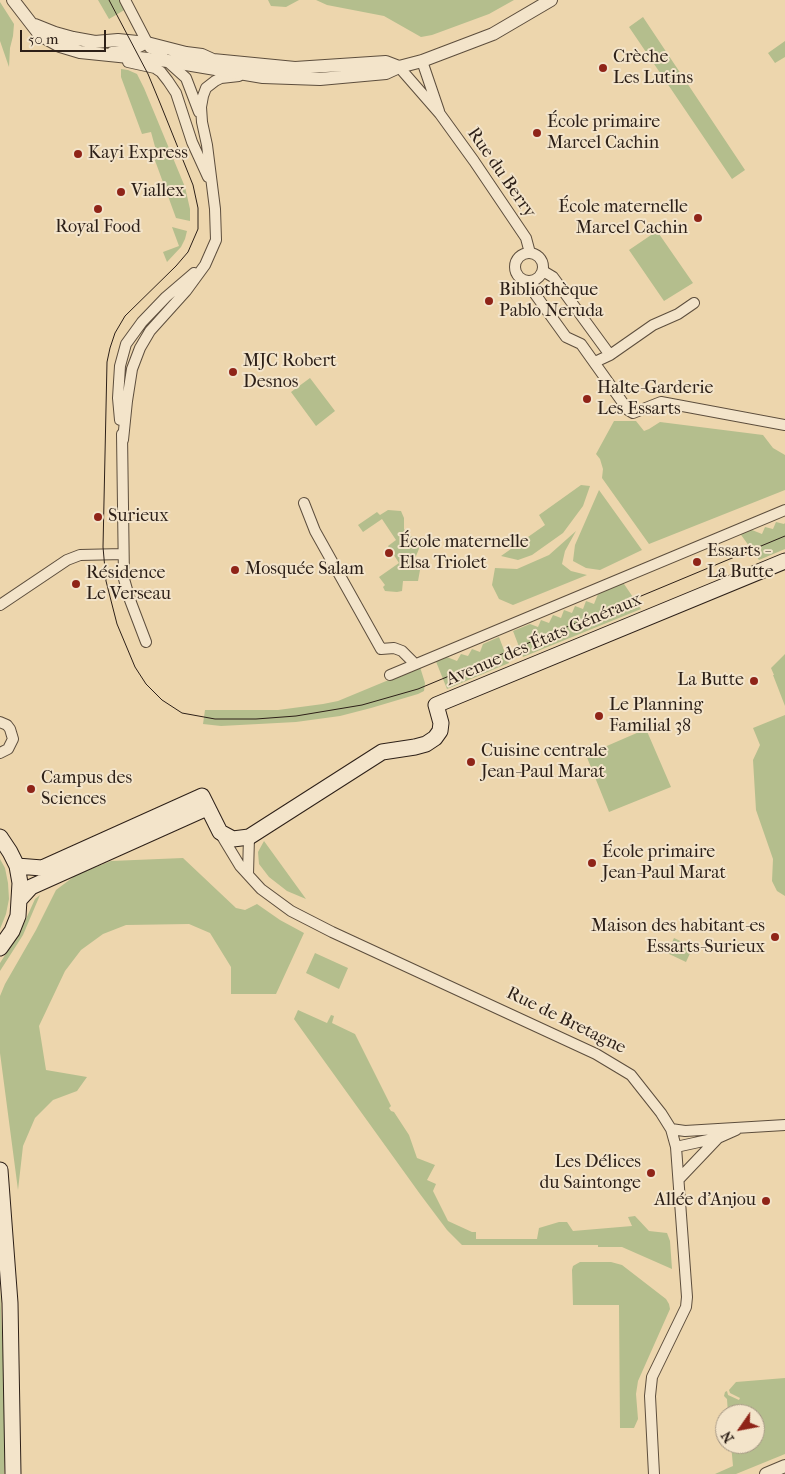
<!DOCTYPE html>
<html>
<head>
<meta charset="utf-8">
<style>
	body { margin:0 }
	#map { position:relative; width:785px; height:1474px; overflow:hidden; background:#edd6ad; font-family:"IM FELL French Canon",serif }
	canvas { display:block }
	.north { position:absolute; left:715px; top:1404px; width:50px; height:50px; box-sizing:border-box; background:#f3e4ca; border:1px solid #a49683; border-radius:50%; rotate:237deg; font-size:14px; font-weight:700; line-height:20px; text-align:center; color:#2d2018 }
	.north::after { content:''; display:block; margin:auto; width:18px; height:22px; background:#8f2418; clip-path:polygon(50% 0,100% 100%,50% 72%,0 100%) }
	.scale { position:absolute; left:20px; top:30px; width:86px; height:22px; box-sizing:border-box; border:2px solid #2d2018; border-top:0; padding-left:6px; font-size:15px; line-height:18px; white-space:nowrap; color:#2d2018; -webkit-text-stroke:4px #f3e4ca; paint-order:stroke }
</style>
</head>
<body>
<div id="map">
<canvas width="785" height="1474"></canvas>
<div class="north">N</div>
<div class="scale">50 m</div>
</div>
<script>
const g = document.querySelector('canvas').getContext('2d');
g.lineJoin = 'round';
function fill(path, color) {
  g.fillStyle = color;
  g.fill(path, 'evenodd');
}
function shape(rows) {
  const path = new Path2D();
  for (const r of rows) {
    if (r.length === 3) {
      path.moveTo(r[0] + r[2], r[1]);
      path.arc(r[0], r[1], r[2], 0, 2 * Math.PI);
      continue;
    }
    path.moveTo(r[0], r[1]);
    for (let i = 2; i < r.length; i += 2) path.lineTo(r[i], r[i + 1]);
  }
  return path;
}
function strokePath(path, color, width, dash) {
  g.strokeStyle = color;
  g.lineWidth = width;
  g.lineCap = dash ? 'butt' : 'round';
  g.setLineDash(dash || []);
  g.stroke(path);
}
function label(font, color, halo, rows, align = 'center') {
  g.font = font + ' "IM FELL French Canon",serif';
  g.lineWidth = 4;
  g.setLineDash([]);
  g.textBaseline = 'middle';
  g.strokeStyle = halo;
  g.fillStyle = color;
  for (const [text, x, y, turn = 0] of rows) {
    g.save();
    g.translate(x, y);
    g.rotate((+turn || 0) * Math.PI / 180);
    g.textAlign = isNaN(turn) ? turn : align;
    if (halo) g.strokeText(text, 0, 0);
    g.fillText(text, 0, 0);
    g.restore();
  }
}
fill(shape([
	[98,0,121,0,126,9,109,19],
	[268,0,299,0,286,7,271,6],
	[316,0,514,0,489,14,432,35,421,37,384,16,327,5],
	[0,2,14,24,13,36,10,48,9,67,0,41],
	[643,17,745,170,732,179,629,27],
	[785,41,785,57,775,63,768,53],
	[121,69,128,70,137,74,144,88,185,187,190,209,190,221,176,218,153,155,157,154,151,132,142,134,121,77],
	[172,227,187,231,185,239,181,247,167,262,163,252,179,246],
	[657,231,693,283,664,301,629,250],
	[310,378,335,411,316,426,291,392],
	[614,421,636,421,644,431,649,429,660,422,763,435,773,448,785,455,785,490,649,544,602,478,603,469,600,459,596,454],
	[581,485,590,486,583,506,563,533,532,555,518,560,501,556,545,525,539,515],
	[599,490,642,550,600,570,586,568,573,561,575,545],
	[388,510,401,511,404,518,404,529,407,534,419,541,421,544,416,556,413,559,420,570,418,581,403,581,402,591,397,592,385,591,383,587,385,585,379,577,399,563,388,546,396,540,382,519,363,532,358,525,377,512,380,515],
	[776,522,784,524,785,523,785,549,759,560,739,532,747,528,762,534,765,527,773,529],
	[576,531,565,551,562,564,571,571,587,575,513,605,499,599,492,585,495,568,517,569,549,555],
	[622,581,641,609,523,657,513,631,530,624,538,627,541,620,549,623,553,615,561,618,564,610,572,613,575,606,583,609,586,601,594,604,600,589],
	[499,637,509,663,447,689,435,659,442,655,457,661,461,654,468,656,472,649,480,652,483,644],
	[785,654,785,706,773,675,774,675,771,668],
	[420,667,425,683,424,691,418,694,371,708,340,716,296,722,221,726,203,724,205,710,278,710,323,704,338,701],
	[785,715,785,896,777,891,772,881,773,859,756,810,753,760,760,745,753,728],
	[646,729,671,787,609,812,586,755],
	[264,841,306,899,287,891,269,877,259,864,258,852],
	[183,858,236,908,245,910,257,904,280,920,304,933,276,994,231,994,231,967,210,933,189,924,126,925,103,934,81,950,65,971,39,1026,46,1070,87,1077,77,1091,53,1100,35,1118,23,1146,18,1190,0,1053,0,996,5,984,36,930,56,890,76,875,111,861],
	[0,859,5,868,8,883,9,899,6,914,0,929],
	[40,895,23,935,0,971,0,963,21,930,35,899],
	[674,938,693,947,686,962,667,953],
	[315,953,348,968,339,989,306,973],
	[298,1010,327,1023,331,1015,334,1016,332,1023,355,1034,391,1106,389,1108,391,1111,394,1112,409,1135,417,1158,435,1165,427,1180,436,1184,433,1191,448,1221,472,1232,476,1232,476,1239,537,1239,539,1228,559,1222,567,1222,573,1231,632,1226,628,1217,635,1216,649,1231,667,1233,670,1241,672,1269,622,1247,598,1247,598,1245,462,1245,447,1230,420,1194,294,1019],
	[580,1262,611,1262,622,1265,666,1299,669,1304,670,1309,638,1381,636,1394,638,1419,634,1428,620,1428,619,1305,573,1305,572,1270,573,1266],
	[0,1288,6,1425,4,1474,0,1474],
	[785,1378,785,1454,736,1474,715,1474,733,1466,731,1444,755,1444,755,1414,728,1414,727,1399,724,1396,725,1392,727,1391,728,1395,739,1400,740,1398,730,1393,729,1390,736,1382]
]), '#b4be8d');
const minor = shape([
	[125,0,150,48],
	[148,44,186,78,199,112],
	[112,52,135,49,147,43],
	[422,61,439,111],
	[128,62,155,68,161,72,168,81,176,93,192,142,208,177],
	[399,67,440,114,474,161,526,238,530,253],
	[529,267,14],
	[543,271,553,277,610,355],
	[533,281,535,294,566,337,581,344,628,410,633,413,661,402,785,425],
	[595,362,610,355,653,325,678,314,694,303],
	[120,420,118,398,120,366,126,344,142,322,166,297,194,273],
	[122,434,124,579,130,600,146,642],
	[123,440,127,401,132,369,140,348,150,331,186,291,205,265,216,240,215,209,207,145,202,122,201,107,203,96,206,88,215,81,221,78,239,76],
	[304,503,315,531,381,649,394,648,402,651,415,664],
	[0,605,67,560,80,555,123,554],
	[390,675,785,510],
	[0,722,7,725,10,729,13,739,8,749,0,753],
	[220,833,240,866,261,889,291,911,332,932,596,1054,631,1075,661,1113,671,1129,676,1147,687,1297,686,1307,652,1377,650,1396,654,1474],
	[248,874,249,837],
	[671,1129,685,1131,785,1125],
	[676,1147,717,1138],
	[679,1179,718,1138,736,1130]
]);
const tertiary = shape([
	[13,0,40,35,60,46,80,52,168,61,263,77,320,79,386,73,399,67,422,61,493,34,551,0],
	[35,25,55,33,73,38,95,42,118,40,147,43,186,53,202,55,213,60,295,68,386,62,399,67],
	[766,1474,785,1466]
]);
const secondary = shape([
	[0,837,10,852,17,866,20,883,18,916,12,931,0,948],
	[17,866,42,868,202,796,220,832,233,839,249,837,382,752,415,747,426,744,435,738,440,731,441,723,436,705,785,561],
	[20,899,31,887,207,808],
	[0,1170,10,1303,13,1474]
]);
strokePath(minor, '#5d4e3d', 12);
strokePath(tertiary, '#5d4e3d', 14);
strokePath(secondary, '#2d2018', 17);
strokePath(minor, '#f3e4ca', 10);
strokePath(tertiary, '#f3e4ca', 12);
strokePath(secondary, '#f3e4ca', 15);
strokePath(shape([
	[109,0,148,74,160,103,193,185,198,208,198,229,188,252,176,266,125,316,115,333,110,348,107,362,103,547,106,581,117,624,135,667,146,684,162,700,182,713,215,719,256,719,296,716,362,705,418,689,785,536]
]), '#2d2018', 1);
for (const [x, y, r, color] of [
	[603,68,5,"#8f2418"],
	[537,133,5,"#8f2418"],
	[78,154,5,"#8f2418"],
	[121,192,5,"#8f2418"],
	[98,209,5,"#8f2418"],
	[698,218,5,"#8f2418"],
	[489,301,5,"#8f2418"],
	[233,372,5,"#8f2418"],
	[587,399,5,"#8f2418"],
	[98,517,5,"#8f2418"],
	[389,553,5,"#8f2418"],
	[697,562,5,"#8f2418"],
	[235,570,5,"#8f2418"],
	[76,584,5,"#8f2418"],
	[754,681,5,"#8f2418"],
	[599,716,5,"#8f2418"],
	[471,762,5,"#8f2418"],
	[31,789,5,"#8f2418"],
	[592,863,5,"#8f2418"],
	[775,937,5,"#8f2418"],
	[651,1173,5,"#8f2418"],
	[766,1201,5,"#8f2418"]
]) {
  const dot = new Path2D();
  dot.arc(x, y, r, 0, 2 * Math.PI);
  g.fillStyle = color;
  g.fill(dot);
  strokePath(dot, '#f3e4ca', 2);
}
label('18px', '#2d2018', '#f3e4ca', [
	["Crèche",613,58],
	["Les Lutins",613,79],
	["École primaire",547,123],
	["Marcel Cachin",547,144],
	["Kayi Express",88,154],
	["Viallex",131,192],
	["École maternelle",688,208,"right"],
	["Marcel Cachin",688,229,"right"],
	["Royal Food",98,228,"center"],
	["Bibliothèque",499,291],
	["Pablo Neruda",499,312],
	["MJC Robert",243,362],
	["Desnos",243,383],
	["Halte-Garderie",597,389],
	["Les Essarts",597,410],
	["Surieux",108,517],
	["École maternelle",399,543],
	["Elsa Triolet",399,564],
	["Essarts -",707,552],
	["La Butte",707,573],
	["Mosquée Salam",245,570],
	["Résidence",86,574],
	["Le Verseau",86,595],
	["La Butte",744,681,"right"],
	["Le Planning",609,706],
	["Familial 38",609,727],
	["Cuisine centrale",481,752],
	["Jean-Paul Marat",481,773],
	["Campus des",41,779],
	["Sciences",41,800],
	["École primaire",602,853],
	["Jean-Paul Marat",602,874],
	["Maison des habitant-es",765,927,"right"],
	["Essarts-Surieux",765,948,"right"],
	["Les Délices",641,1163,"right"],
	["du Saintonge",641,1184,"right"],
	["Allée d'Anjou",756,1201,"right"]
], 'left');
label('18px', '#2d2018', '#f3e4ca', [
	["Rue du Berry",501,173,55],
	["Avenue des États Généraux",544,640,-23],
	["Rue de Bretagne",566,1021,26]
]);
</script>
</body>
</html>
